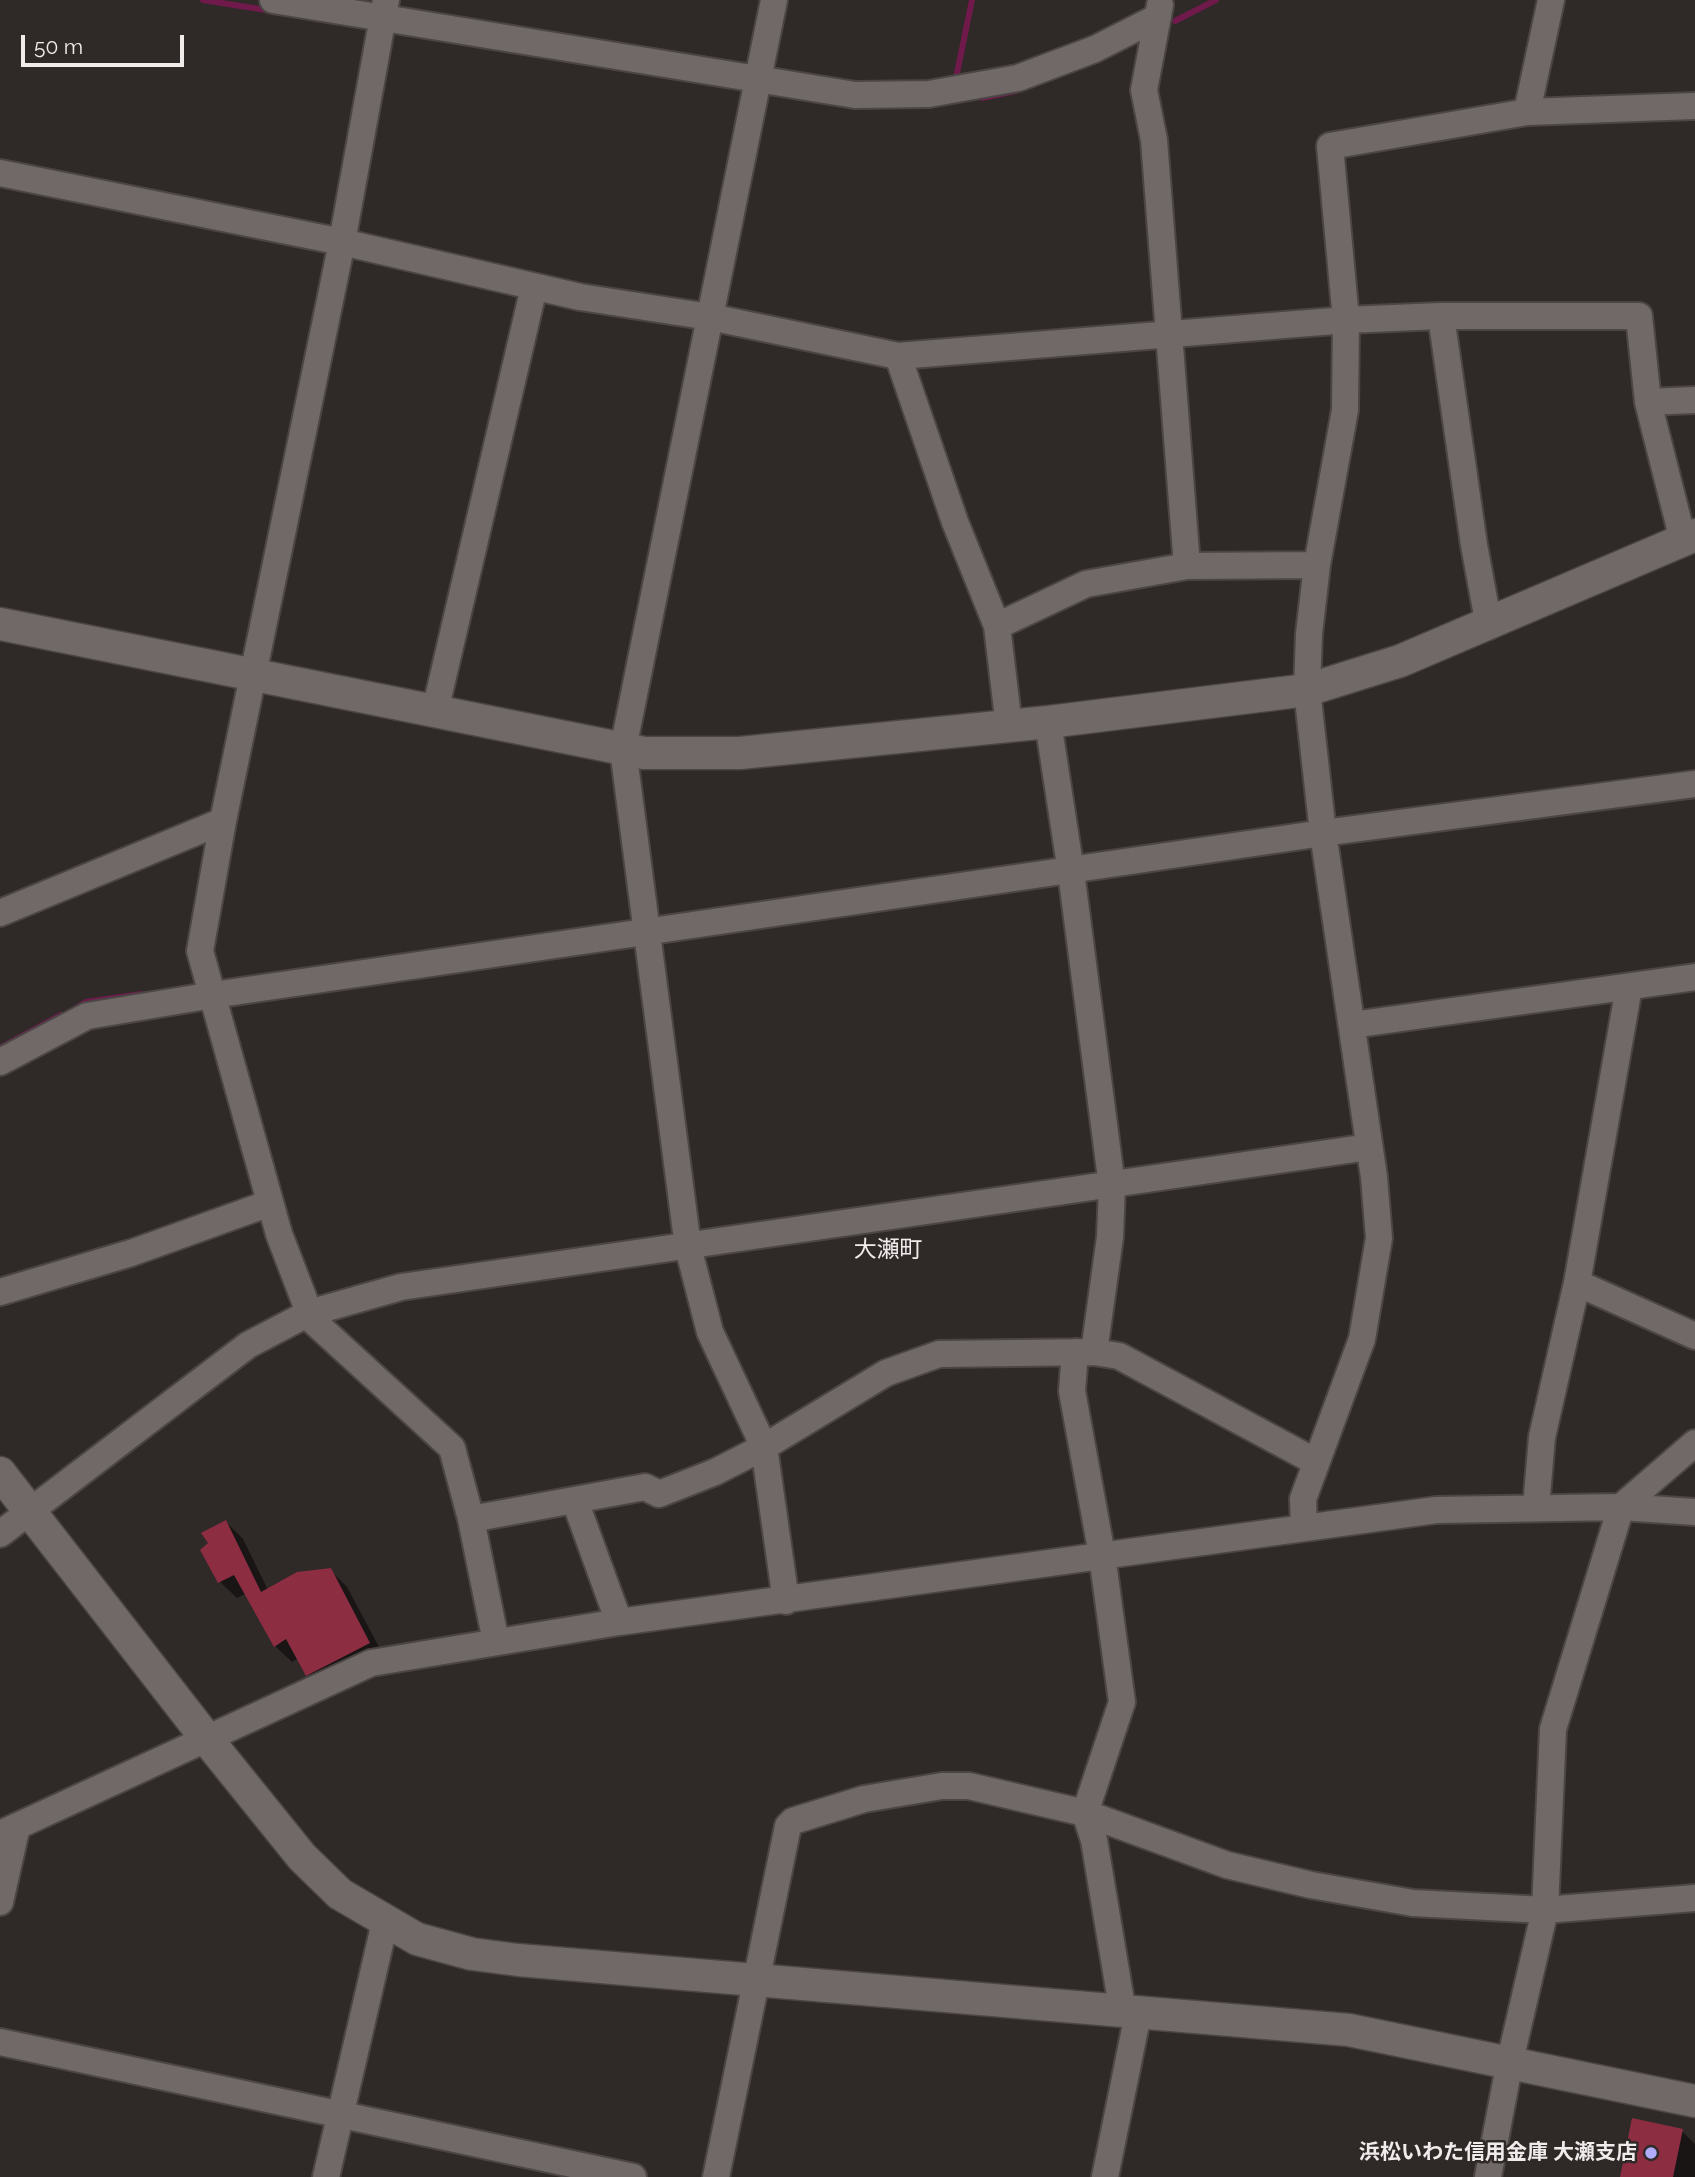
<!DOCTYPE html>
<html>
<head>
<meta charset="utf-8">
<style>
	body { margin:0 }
	#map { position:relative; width:1695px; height:2177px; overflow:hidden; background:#2f2928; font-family:Raleway,sans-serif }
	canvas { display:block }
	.scale { position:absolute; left:21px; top:35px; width:163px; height:32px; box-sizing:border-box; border:4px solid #f0eceb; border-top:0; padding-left:9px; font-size:21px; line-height:24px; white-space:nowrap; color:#f0eceb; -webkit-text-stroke:5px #2f2928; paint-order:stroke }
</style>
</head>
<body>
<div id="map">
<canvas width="1695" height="2177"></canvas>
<div class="scale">50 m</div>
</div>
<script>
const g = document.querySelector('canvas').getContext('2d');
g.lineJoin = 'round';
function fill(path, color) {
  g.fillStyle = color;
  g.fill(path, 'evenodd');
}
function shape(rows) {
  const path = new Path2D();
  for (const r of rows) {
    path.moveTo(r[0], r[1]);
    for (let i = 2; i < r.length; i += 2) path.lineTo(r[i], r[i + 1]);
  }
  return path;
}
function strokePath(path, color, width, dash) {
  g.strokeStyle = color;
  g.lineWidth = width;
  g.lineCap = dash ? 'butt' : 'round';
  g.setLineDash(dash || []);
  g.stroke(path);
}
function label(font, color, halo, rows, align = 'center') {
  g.font = font + ' Raleway,"Noto Sans JP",sans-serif';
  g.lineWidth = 5;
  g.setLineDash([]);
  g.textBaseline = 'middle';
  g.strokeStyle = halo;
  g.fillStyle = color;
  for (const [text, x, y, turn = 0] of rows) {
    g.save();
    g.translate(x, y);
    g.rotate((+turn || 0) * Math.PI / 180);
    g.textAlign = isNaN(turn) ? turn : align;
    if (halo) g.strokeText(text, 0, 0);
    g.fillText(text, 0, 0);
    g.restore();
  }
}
fill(shape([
	[226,1522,243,1539,268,1590,330,1570,347,1587,386,1660,324,1691,308,1674,299,1658,292,1662,275,1646,247,1593,237,1598,220,1582,211,1543],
	[1682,2131,1695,2144,1695,2177,1621,2177]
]), '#0007');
strokePath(shape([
	[203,0,272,11],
	[1175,21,1216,0],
	[955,83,972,0],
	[982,98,1016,91],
	[77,1007,86,1002,141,994],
	[0,1048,61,1015]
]), '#701a4c', 6);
fill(shape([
	[226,1520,261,1592,297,1572,331,1568,370,1643,306,1676,286,1639,274,1647,234,1575,218,1583,200,1550,208,1543,201,1533],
	[1632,2118,1683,2129,1673,2177,1620,2177]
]), '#8d2d42');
const minor = shape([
	[273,0,855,95,929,94,1018,78,1095,49,1158,17],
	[386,0,342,242,223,821,200,951,279,1234,312,1320,452,1448,471,1519,496,1642],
	[774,0,710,317,898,356,1346,320,1330,146,1527,112,1695,106],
	[1160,5,1144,90,1154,140,1187,566],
	[1527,112,1551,0],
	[0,173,342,242,580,297,710,317,623,749,688,1247,710,1332,764,1447,786,1601],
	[1441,316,1474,545,1489,626],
	[898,356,955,522,997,626,1009,726],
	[1648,402,1695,400],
	[997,626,1086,584,1187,566,1317,565],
	[435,711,534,287],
	[1048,722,1071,872,1112,1186,1110,1237,1094,1352],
	[0,913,223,821],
	[1352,1025,1695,977],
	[0,1062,87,1016,213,995,1323,833,1695,784],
	[1577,1283,1695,1336],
	[0,1292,131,1253,270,1203],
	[1075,1352,1072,1391,1102,1555,1122,1702,1085,1813,1094,1840,1123,2013],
	[1695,1443,1621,1507,1553,1729,1545,1910,1695,1898],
	[575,1501,619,1622],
	[1536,1507,1542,1437,1577,1283,1629,987],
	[471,1519,645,1487,659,1494,715,1472,764,1447,886,1373,939,1354,1094,1352,1119,1356,1316,1462],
	[1304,1526,1303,1499,1362,1339,1379,1238,1374,1177,1323,833,1307,690,1309,634,1317,565,1345,410,1346,320,1441,316,1639,316,1648,402,1683,540],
	[0,1534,248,1345,309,1313,401,1287,1369,1147],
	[0,1834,371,1663,619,1622,1436,1510,1621,1507,1695,1512],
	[0,1902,17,1826],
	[0,2042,633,2177],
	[326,2177,385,1922],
	[716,2177,788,1826,793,1821,864,1799,942,1786,969,1786,1085,1813,1227,1865,1311,1885,1413,1903,1545,1910,1510,2061,1488,2177],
	[1105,2177,1138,2014]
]);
const tertiary = shape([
	[0,624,644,753,740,753,1048,722,1307,690,1400,661,1695,535],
	[0,1473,206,1738,302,1857,340,1894,417,1939,472,1954,518,1960,1349,2030,1695,2101]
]);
strokePath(minor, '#4b4645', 30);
strokePath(tertiary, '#4b4645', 35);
strokePath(minor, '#706967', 26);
strokePath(tertiary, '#706967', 32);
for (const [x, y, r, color] of [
	[1651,2153,7,"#b1adfa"]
]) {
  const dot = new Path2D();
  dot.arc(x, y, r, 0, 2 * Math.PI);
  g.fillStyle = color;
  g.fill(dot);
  strokePath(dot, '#2f2928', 2.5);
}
label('bold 21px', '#f0eceb', '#2f2928', [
	["浜松いわた信用金庫 大瀬支店",1637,2153]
], 'right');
label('23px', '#f0eceb', '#2f2928', [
	["大瀬町",888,1250]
]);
</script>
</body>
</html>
